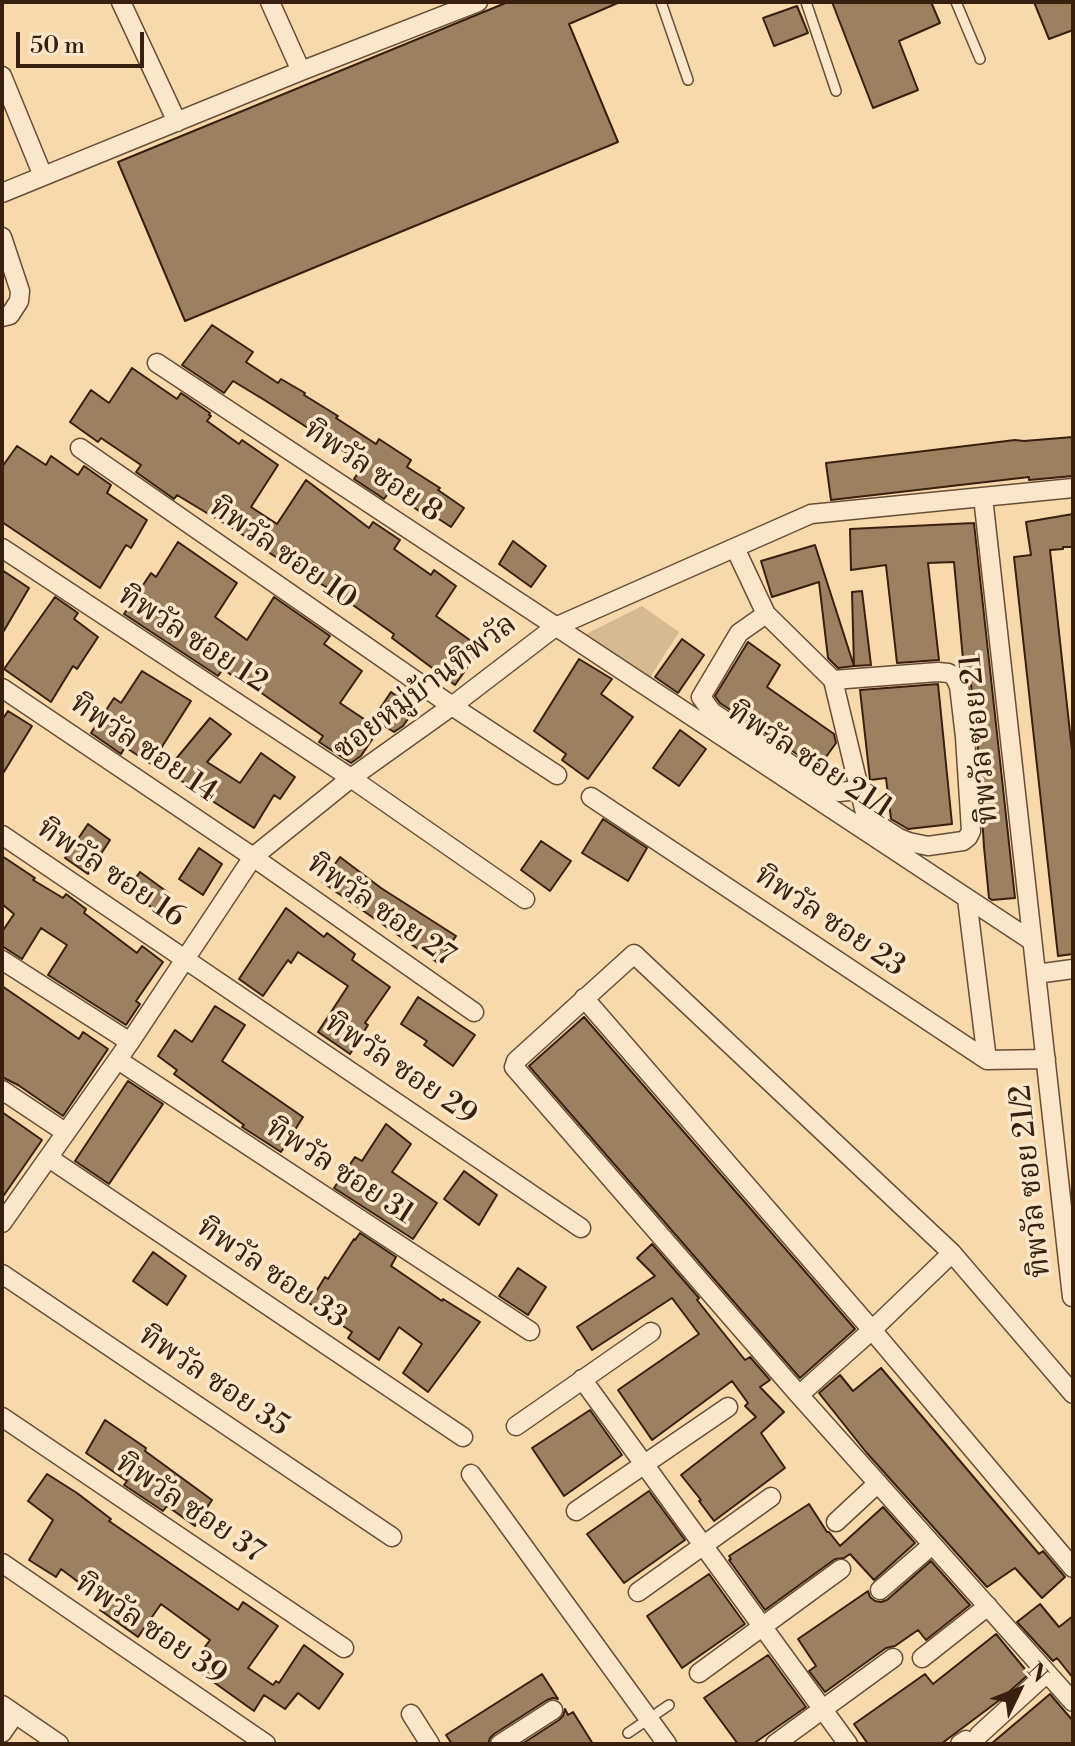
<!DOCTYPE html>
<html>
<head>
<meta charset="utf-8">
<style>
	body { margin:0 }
	#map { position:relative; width:1075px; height:1746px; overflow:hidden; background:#f8d9ac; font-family:"Libre Bodoni",serif }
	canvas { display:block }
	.frame { position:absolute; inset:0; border:4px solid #39200e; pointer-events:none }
	.north { position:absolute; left:979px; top:1650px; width:80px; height:80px; -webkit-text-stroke:6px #fae6c9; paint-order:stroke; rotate:47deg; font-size:22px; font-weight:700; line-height:32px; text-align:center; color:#39200e }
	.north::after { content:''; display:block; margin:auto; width:28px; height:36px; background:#39200e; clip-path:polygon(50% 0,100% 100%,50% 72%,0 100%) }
	.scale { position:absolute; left:16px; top:32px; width:128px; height:36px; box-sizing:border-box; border:4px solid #39200e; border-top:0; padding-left:10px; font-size:24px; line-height:28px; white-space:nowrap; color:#39200e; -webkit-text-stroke:6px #fae6c9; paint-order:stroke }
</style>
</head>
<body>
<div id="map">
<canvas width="1075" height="1746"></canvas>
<div class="frame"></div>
<div class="north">N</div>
<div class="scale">50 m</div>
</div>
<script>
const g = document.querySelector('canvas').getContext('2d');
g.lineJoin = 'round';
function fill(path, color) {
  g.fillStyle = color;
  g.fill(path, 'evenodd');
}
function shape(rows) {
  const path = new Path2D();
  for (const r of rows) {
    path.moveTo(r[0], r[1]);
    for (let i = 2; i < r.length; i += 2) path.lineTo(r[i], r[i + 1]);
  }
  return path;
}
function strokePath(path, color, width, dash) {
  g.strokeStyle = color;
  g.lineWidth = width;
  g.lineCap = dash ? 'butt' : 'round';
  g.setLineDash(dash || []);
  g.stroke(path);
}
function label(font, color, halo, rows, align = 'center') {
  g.font = font + ' "Libre Bodoni","Noto Serif Thai",serif';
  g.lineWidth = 7;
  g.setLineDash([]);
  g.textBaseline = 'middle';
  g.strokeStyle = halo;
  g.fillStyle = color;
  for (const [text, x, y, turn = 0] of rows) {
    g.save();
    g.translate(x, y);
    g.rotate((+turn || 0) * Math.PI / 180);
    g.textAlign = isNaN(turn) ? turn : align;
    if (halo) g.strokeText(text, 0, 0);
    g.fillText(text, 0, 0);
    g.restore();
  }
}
fill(shape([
	[642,606,679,632,649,679,584,635]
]), '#d8ba91');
const building = shape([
	[508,2,620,2,569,24,618,142,185,321,118,162,508,2],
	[832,2,931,2,940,23,899,41,918,90,873,108,832,2],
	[1034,2,1073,2,1073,30,1049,39,1034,2],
	[797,6,808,33,774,46,763,18,797,6],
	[212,325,253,352,246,362,278,383,281,379,305,393,304,395,338,416,336,418,376,444,379,439,411,460,407,467,440,488,438,490,464,508,451,527,425,510,422,513,390,491,384,499,354,479,364,464,266,401,233,381,224,393,182,365,212,325],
	[132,368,177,399,181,393,210,413,209,415,211,416,207,421,239,444,242,440,278,465,251,507,277,524,306,480,369,528,373,522,400,540,394,549,431,575,434,570,456,586,436,616,481,648,455,685,392,638,394,634,350,603,347,607,325,592,328,588,289,566,240,533,177,495,174,499,136,472,141,465,101,438,98,442,70,422,91,390,109,403,132,368],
	[1073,437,1073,476,1029,480,1029,477,831,500,826,463,1015,440,1024,441,1073,437],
	[17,446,46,465,51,456,78,475,84,466,111,485,107,493,147,520,131,548,126,545,100,588,2,522,2,467,17,446],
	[1073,514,1073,547,1063,547,1063,549,1050,550,1073,760,1073,954,1058,956,1014,557,1031,555,1026,522,1073,514],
	[974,523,1015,898,992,900,989,898,984,847,977,736,971,685,965,672,964,659,963,659,954,562,928,563,939,660,897,663,886,565,851,570,850,529,974,523],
	[513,541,546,566,531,587,499,564,513,541],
	[178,542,237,583,215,617,247,640,274,597,330,636,324,644,362,671,340,703,379,729,361,756,351,763,319,742,323,736,250,685,248,687,223,669,218,676,124,614,151,573,156,577,178,542],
	[815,545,825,576,854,666,838,668,828,658,819,582,772,597,761,561,815,545],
	[2,570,29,588,2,634,2,570],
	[862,591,871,665,854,666,852,592,862,591],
	[55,597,78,613,74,619,98,637,77,669,73,666,51,702,4,669,55,597],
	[682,639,704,655,678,693,655,677,682,639],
	[748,642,780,665,767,687,834,734,836,743,818,768,720,703,715,696,748,642],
	[579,659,612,679,601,694,633,717,588,779,562,760,566,754,534,731,579,659],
	[142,671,191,701,151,764,125,747,121,754,91,733,114,698,121,703,142,671],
	[938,684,952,824,908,829,891,819,886,778,870,780,860,690,938,684],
	[391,692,415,709,403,726,394,732,373,719,391,692],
	[8,711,32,726,2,775,2,720,8,711],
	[210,718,231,734,207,762,240,783,261,753,295,777,280,799,274,795,254,828,166,771,210,718],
	[680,730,706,749,679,786,653,768,680,730],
	[603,819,647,848,628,881,582,853,603,819],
	[88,824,110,840,88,874,65,858,88,824],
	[541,841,571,861,550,891,521,870,541,841],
	[199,848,222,864,203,895,179,879,199,848],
	[2,856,35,878,33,880,63,898,66,894,86,909,84,913,137,953,142,946,163,962,136,1001,140,1004,126,1025,48,975,67,945,41,928,22,959,2,946,2,932,14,914,2,904,2,856],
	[340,857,381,888,456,936,438,963,322,882,340,857],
	[140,872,170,894,158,912,127,890,140,872],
	[286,908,324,937,327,933,355,954,352,960,390,987,365,1023,368,1025,350,1054,318,1032,348,986,298,952,291,963,288,960,263,996,239,979,286,908],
	[2,986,79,1039,83,1032,108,1049,63,1116,18,1085,2,1077,2,986],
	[418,997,475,1035,453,1066,424,1045,427,1041,401,1024,418,997],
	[215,1006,245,1025,222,1061,303,1117,281,1152,242,1127,244,1125,174,1074,177,1070,158,1056,175,1030,192,1042,215,1006],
	[584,1017,855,1329,800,1378,529,1066,584,1017],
	[128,1081,163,1104,109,1184,75,1161,128,1081],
	[2,1112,42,1140,2,1198,2,1112],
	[386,1124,411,1144,392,1172,437,1203,413,1239,334,1188,355,1157,362,1161,386,1124],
	[464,1171,497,1195,479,1225,444,1199,464,1171],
	[360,1233,396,1257,391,1266,442,1301,443,1299,480,1322,428,1392,403,1373,422,1344,399,1327,379,1360,348,1338,352,1332,309,1303,325,1277,328,1279,354,1239,355,1240,360,1233],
	[652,1244,699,1298,697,1300,745,1360,750,1357,770,1380,760,1387,784,1412,761,1433,785,1468,714,1521,699,1501,701,1500,681,1475,756,1417,745,1406,748,1403,732,1381,652,1440,618,1390,699,1334,672,1298,592,1350,577,1327,655,1276,637,1258,652,1244],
	[153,1252,186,1276,167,1305,133,1281,153,1252],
	[518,1268,546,1287,528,1315,499,1296,518,1268],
	[881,1368,1039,1554,1043,1551,1065,1577,1042,1598,1015,1568,987,1587,866,1452,819,1393,840,1375,853,1391,881,1368],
	[590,1410,622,1455,564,1496,532,1448,590,1410],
	[105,1420,146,1448,145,1451,212,1500,195,1526,167,1506,163,1511,124,1485,127,1481,86,1453,105,1420],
	[47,1474,77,1493,111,1519,109,1521,238,1610,243,1602,278,1626,248,1668,273,1685,276,1681,279,1683,304,1645,343,1674,319,1709,298,1693,285,1709,264,1695,254,1711,191,1666,210,1640,161,1604,138,1637,100,1610,105,1602,61,1569,56,1577,29,1560,53,1520,28,1501,47,1474],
	[649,1491,685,1540,624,1583,587,1534,649,1491],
	[809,1504,827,1532,829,1532,840,1546,883,1507,915,1543,874,1580,850,1554,844,1558,835,1559,765,1610,729,1560,731,1559,729,1556,809,1504],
	[931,1561,970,1605,926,1640,918,1630,895,1646,886,1648,825,1692,809,1671,816,1666,798,1639,868,1591,870,1597,875,1601,881,1602,887,1600,931,1561],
	[709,1574,745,1624,682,1668,647,1616,709,1574],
	[1040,1604,1059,1627,1073,1616,1073,1678,1057,1658,1053,1661,1017,1622,1040,1604],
	[996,1634,1029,1674,1001,1699,941,1744,868,1744,854,1724,925,1674,933,1684,996,1634],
	[768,1655,806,1707,753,1744,738,1744,704,1698,768,1655],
	[542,1674,558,1699,553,1698,547,1700,494,1734,490,1738,488,1744,452,1744,446,1735,542,1674],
	[1050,1694,1073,1721,1073,1744,991,1744,1050,1694],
	[565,1709,568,1715,573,1712,593,1744,522,1744,559,1720,563,1716,565,1709]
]);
fill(building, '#9c8060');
strokePath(building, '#39200e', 2);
const service = shape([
	[661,2,688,80],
	[806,2,836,91],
	[956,2,980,59],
	[628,1733,669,1705]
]);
const minor = shape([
	[121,2,177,122],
	[270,2,301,71],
	[2,76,43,176],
	[2,193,301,71,478,2],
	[2,237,20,291,19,301,10,315,2,317],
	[157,363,1032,941],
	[80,448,452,706,557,775],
	[983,497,1072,1297],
	[2,548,351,778,525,899],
	[735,548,766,614,833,680,866,817,899,838,909,842,928,846,963,841,968,837,971,831,965,737,959,686,954,676,948,673,938,672,833,680],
	[766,614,739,633,701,697,712,712,829,790,839,792,858,790],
	[2,688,253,857,474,1012],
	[591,797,987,1060,1046,1059],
	[2,835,581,1228],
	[967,899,987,1060],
	[2,960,130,1042],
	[1036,974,1073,969],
	[584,998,872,1330,1073,1568],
	[118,1060,530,1331],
	[2,1090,65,1132],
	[49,1158,463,1437],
	[2,1223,130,1042,253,857,351,778,452,706,555,627,811,514,1073,488],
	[952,1253,872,1330,799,1395,1073,1702],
	[2,1274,392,1537],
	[582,1379,848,1744],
	[799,1395,514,1067,516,1061,634,954,952,1253,1073,1394],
	[2,1417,344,1648],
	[516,1426,651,1332],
	[471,1474,667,1744],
	[576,1511,728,1407],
	[836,1522,878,1483],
	[2,1563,266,1744],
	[880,1590,932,1545],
	[638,1592,771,1497],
	[922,1658,988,1606],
	[699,1673,841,1569],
	[2,1705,59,1744],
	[411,1714,430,1744],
	[2,1733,15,1714],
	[979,1735,1047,1673],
	[500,1744,553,1710],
	[775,1744,893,1658],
	[960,1744,966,1740]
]);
strokePath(service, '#694e36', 12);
strokePath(minor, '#694e36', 21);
strokePath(service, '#fae6c9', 9);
strokePath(minor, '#fae6c9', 18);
label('30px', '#39200e', '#fae6c9', [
	["ทิพวัล ซอย 8",372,472,34],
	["ทิพวัล ซอย 10",282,554,35],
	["ทิพวัล ซอย 12",192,640,33],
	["ซอยหมู่บ้านทิพวัล",426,688,-37],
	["ทิพวัล ซอย 21",981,739,-96],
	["ทิพวัล ซอย 14",143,749,34],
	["ทิพวัล ซอย 21/1",809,761,33],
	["ทิพวัล ซอย 16",110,874,34],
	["ทิพวัล ซอย 27",380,911,35],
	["ทิพวัล ซอย 23",829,922,34],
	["ทิพวัล ซอย 29",400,1070,34],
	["ทิพวัล ซอย 31",339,1172,33],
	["ทิพวัล ซอย 21/2",1032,1181,-96],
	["ทิพวัล ซอย 33",271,1274,34],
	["ทิพวัล ซอย 35",213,1382,34],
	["ทิพวัล ซอย 37",189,1509,34],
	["ทิพวัล ซอย 39",150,1630,34]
]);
</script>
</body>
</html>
